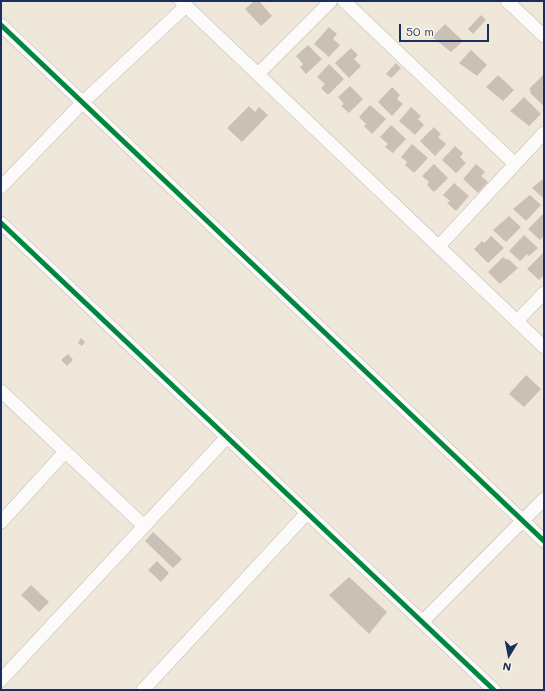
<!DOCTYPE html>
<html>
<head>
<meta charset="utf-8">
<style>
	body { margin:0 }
	#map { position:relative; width:545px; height:691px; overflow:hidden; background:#eee7da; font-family:Mali,sans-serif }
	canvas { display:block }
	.frame { position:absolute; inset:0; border:2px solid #1b2f5e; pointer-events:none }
	.north { position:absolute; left:489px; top:635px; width:40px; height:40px; -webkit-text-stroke:3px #fcf5e5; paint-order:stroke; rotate:190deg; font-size:11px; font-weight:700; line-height:16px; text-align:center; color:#1b2f5e }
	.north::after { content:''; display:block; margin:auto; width:14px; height:18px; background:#1b2f5e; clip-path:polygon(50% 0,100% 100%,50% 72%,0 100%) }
	.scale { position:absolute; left:399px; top:24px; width:90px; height:18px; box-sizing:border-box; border:2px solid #1b2f5e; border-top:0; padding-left:5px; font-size:12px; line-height:14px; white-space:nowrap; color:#1b2f5e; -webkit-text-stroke:3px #fcf5e5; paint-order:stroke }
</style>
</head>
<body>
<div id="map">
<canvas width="545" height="691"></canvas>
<div class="frame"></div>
<div class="north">N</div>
<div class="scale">50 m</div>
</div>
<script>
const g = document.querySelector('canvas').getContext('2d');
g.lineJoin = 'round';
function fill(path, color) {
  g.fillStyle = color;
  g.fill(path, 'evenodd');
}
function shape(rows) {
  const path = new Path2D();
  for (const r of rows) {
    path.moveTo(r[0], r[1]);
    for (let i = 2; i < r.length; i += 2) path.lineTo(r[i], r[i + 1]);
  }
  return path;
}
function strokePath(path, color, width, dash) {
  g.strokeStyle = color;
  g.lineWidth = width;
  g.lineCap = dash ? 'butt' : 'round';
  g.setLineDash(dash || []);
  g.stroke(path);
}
fill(shape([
	[254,1,259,1,272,16,261,26,245,9],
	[481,15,486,20,473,34,468,29],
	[445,24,463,41,451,52,432,37],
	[329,27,337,34,333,39,340,45,329,57,314,44],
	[308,45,322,59,306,74,300,67,303,64,296,56],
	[351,48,358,55,354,59,361,66,349,78,335,63],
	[471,50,487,65,477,76,459,63],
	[396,63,401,68,391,78,386,74],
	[329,64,344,79,328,95,321,88,325,84,317,77],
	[544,74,544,106,530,93,531,91,529,89],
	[498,75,514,90,503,101,486,87],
	[350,86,363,99,349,113,341,106,344,104,338,97],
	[392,87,400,95,397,99,403,104,392,116,378,102],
	[524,97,541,114,529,126,510,111],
	[370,105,386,119,372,134,364,126,366,124,359,117],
	[249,106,255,112,259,107,268,115,242,142,227,128],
	[411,107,421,116,418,119,424,125,415,135,399,121],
	[391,125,406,139,393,153,385,147,388,144,380,137],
	[434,127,441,134,438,137,446,144,435,156,420,141],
	[412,144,428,158,414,173,405,165,407,162,401,157],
	[455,146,463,153,460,157,466,163,456,173,442,160],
	[434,164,448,178,434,192,427,185,429,182,422,176],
	[476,164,485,172,481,176,488,182,478,193,463,179],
	[544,178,544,199,532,188],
	[454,183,469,196,456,211,447,203,450,201,443,195],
	[530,195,541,205,526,221,513,209],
	[544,213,544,236,540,240,528,229],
	[509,216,521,227,506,242,493,230],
	[524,235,538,248,529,256,527,254,520,261,509,251],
	[491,236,504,248,488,263,474,249,482,241,484,243],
	[543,253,544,275,539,280,527,269],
	[503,257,507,260,508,259,518,268,500,284,488,272],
	[81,338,85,342,82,346,78,343],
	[68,354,73,360,67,366,61,360],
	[526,375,541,389,524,407,509,394],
	[153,532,182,559,173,568,145,541],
	[157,561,169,573,161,582,148,570],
	[349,577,387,612,369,634,329,595],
	[31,585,49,602,39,612,21,595]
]), '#cbc0b5');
const street = shape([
	[181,1,544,347],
	[344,1,515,164],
	[507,1,544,36],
	[1,25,544,541],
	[258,74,331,1],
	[1,187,83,102,186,6],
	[1,223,494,690],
	[439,246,544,133],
	[517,321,544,293],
	[1,391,144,526],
	[1,522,65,452],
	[422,622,544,499],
	[1,680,227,437],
	[143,690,307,513]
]);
strokePath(street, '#b9b7b3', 14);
strokePath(street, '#fcfbf9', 13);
strokePath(shape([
	[1,25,544,541],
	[1,223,494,690]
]), '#00873e', 5);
</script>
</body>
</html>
